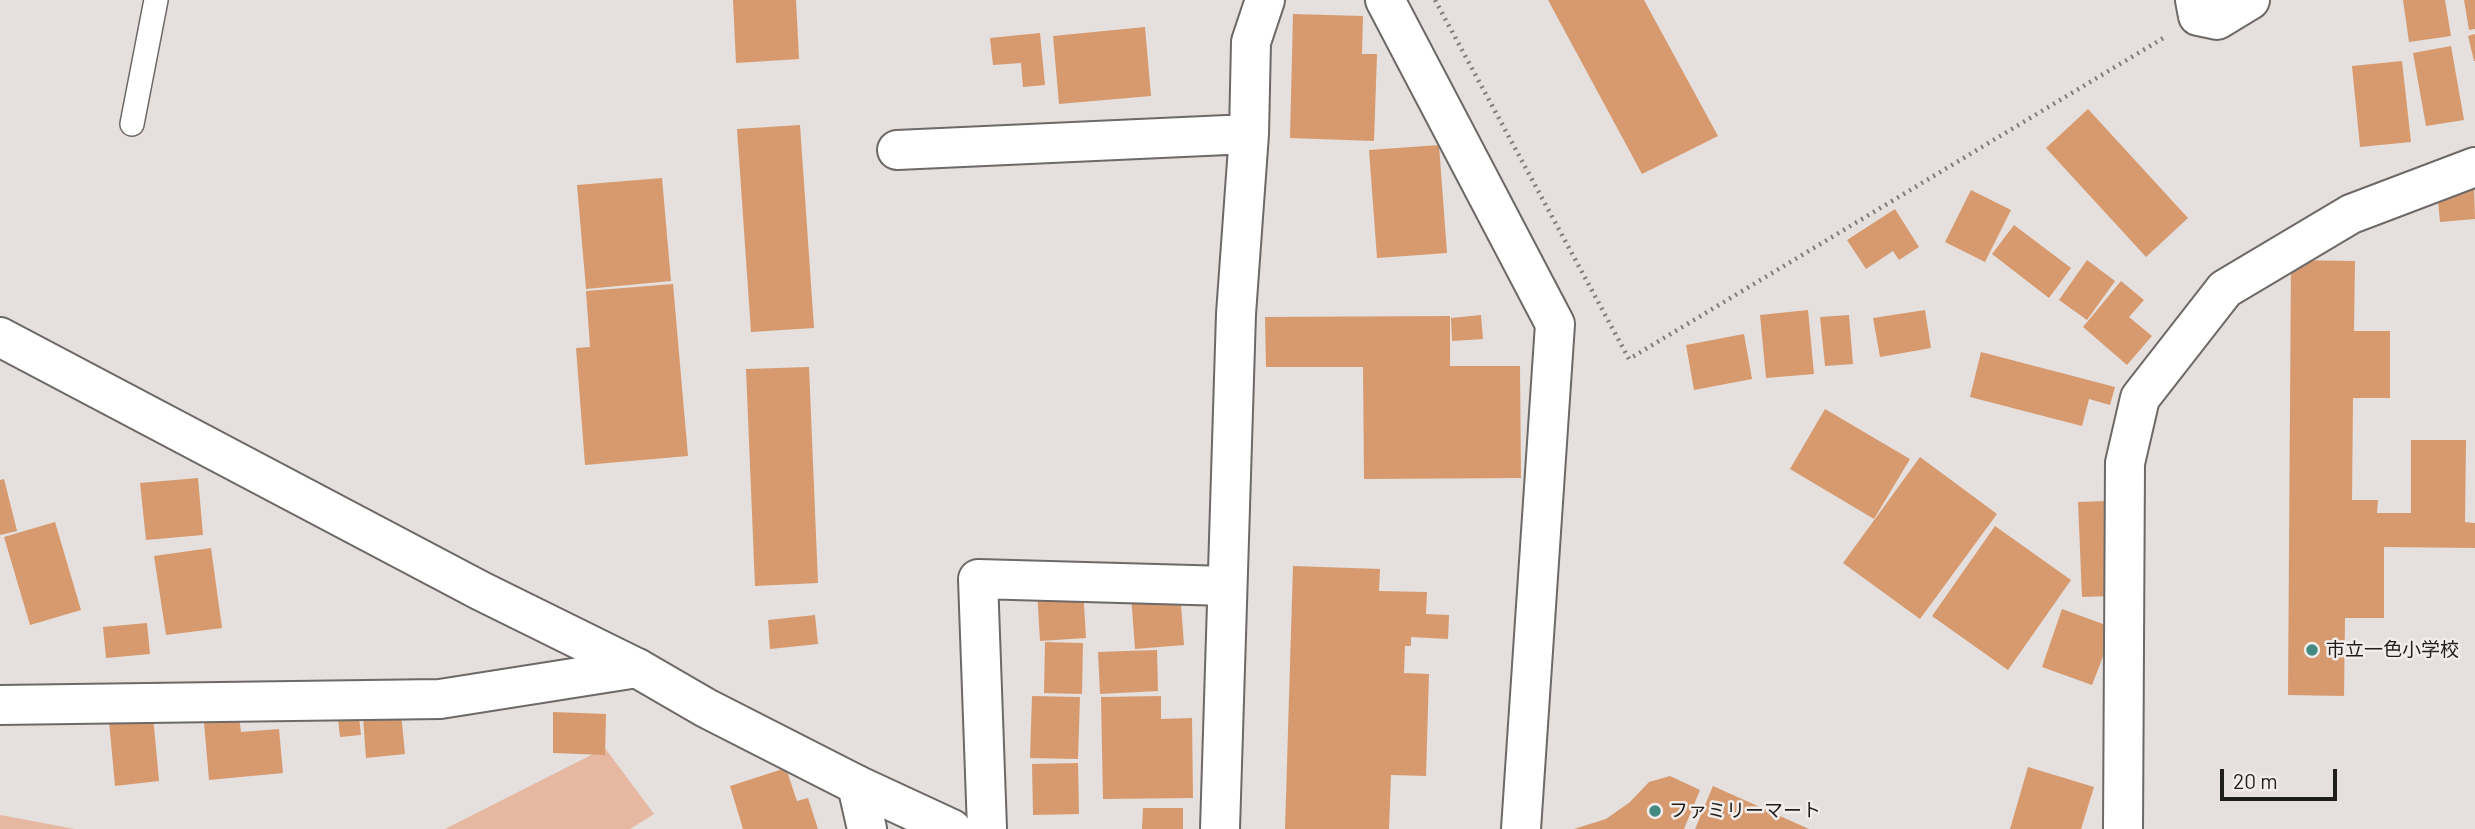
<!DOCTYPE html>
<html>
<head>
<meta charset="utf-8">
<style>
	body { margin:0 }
	#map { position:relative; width:2475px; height:829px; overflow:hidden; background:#e5dfdd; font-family:Barlow,sans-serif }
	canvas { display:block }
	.scale { position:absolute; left:2220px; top:769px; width:117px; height:32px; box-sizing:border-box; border:4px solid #1f1e1d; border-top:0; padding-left:9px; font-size:21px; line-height:24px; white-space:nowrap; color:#1f1e1d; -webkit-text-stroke:5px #f2edea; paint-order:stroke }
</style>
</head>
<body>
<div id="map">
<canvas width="2475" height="829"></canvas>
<div class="scale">20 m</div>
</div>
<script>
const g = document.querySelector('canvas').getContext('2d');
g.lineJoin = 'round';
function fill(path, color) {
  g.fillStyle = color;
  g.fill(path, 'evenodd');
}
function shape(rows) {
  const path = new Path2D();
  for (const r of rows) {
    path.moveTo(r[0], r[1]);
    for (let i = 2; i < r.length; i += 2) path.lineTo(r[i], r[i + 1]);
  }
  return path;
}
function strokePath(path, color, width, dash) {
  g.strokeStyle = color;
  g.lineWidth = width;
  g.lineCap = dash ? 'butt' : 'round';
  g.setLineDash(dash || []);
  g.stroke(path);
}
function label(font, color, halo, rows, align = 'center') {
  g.font = font + ' Barlow,"Noto Sans JP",sans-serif';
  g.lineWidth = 5;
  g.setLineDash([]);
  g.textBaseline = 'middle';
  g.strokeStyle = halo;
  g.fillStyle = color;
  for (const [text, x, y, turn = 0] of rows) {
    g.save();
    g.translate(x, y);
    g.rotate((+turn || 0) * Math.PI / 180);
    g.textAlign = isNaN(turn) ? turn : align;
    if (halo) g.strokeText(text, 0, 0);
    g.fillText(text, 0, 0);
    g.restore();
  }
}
fill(shape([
	[605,748,654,814,630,829,445,829],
	[0,815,75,829,0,829]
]), '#e6b8a2');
fill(shape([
	[733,0,796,0,799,59,736,63],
	[1548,0,1644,0,1718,136,1642,174],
	[2403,0,2445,0,2451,36,2409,42],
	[2464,0,2475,0,2475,29,2469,30],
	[1293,14,1363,16,1362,54,1377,54,1374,141,1290,138],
	[1145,27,1151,96,1059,104,1053,36],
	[1040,33,1045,85,1023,87,1021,63,993,65,990,38],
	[2475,34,2475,61,2474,61,2468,36],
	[2451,46,2464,120,2426,126,2413,53],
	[2402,61,2411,142,2360,147,2352,66],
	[2088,109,2188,218,2146,257,2046,148],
	[800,125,814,328,751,332,737,129],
	[1439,145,1447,253,1377,258,1369,150],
	[662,178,671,281,586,289,577,185],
	[2474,188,2475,219,2440,222,2437,191],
	[1971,190,2011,210,1985,262,1945,242],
	[1895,209,1919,247,1899,260,1893,251,1866,269,1847,240],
	[2014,225,2071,268,2049,298,1992,254],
	[2087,260,2115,281,2087,320,2059,300],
	[2291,260,2355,261,2354,331,2390,331,2390,398,2353,398,2352,500,2378,500,2377,513,2411,513,2411,440,2466,440,2465,522,2475,523,2475,548,2384,547,2384,618,2345,618,2344,696,2288,695],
	[2121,281,2144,300,2129,317,2152,336,2127,365,2083,327],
	[673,284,688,456,585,465,576,348,590,347,586,291],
	[1808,310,1814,374,1766,378,1760,315],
	[1925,310,1931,348,1880,357,1873,318],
	[1481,315,1483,339,1452,341,1451,318],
	[1849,315,1853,364,1825,366,1820,317],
	[1450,316,1450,366,1520,366,1521,478,1364,479,1363,367,1266,367,1265,317],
	[1744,334,1752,379,1694,390,1686,345],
	[1981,352,2115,387,2110,405,2089,399,2082,426,1970,397],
	[809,367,818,583,755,586,746,369],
	[1825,409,1910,459,1874,519,1790,469],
	[1920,457,1997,514,1920,619,1843,563],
	[198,478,203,535,146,540,140,483],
	[4,479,17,531,0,535,0,480],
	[2106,501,2110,596,2082,597,2078,502],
	[55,522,81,610,30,625,4,537],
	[1995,526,2071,580,2008,670,1932,616],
	[211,548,222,628,166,635,154,556],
	[1293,566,1380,569,1379,591,1427,592,1426,614,1449,615,1448,639,1411,637,1411,646,1405,646,1404,673,1429,674,1426,776,1391,775,1389,829,1285,829],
	[1083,588,1086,638,1040,641,1037,591],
	[1180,591,1184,645,1135,649,1131,595],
	[2062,609,2114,628,2092,685,2042,667],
	[815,615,818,644,770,649,768,620],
	[147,623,150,654,106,658,103,627],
	[1045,642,1083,643,1082,694,1044,693],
	[1157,650,1158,691,1100,694,1098,652],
	[1032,696,1080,697,1078,759,1030,758],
	[1161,696,1161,719,1192,718,1193,798,1103,799,1101,697],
	[152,705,159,781,115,786,108,710],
	[238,708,241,732,279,729,283,773,209,780,203,711],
	[358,708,361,735,340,737,337,710],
	[553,712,606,714,605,755,553,753],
	[401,713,405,754,366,758,363,717],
	[1078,763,1079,814,1033,815,1032,764],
	[2028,767,2094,787,2081,829,2010,829],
	[786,768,797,801,808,798,818,829,743,829,730,786],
	[1670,776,1700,790,1684,829,1574,829,1606,819,1630,802,1649,782],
	[1713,786,1809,829,1695,829],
	[1143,808,1183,808,1183,829,1142,829]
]), '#d79a6f');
const service = shape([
	[132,124,156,0]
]);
const minor = shape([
	[1385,0,1555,324,1521,829],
	[2195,0,2198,16,2217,20,2250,0],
	[897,150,1249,134],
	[0,705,440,699,637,668],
	[857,785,867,829],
	[987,829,978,579,1227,586],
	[1220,829,1236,314,1249,134,1251,42,1265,0],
	[2123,829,2125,463,2140,398,2225,289,2351,214,2475,167]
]);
const tertiary = shape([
	[0,337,481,591,637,668,706,708,857,785,952,829]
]);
strokePath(service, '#6d6967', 26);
strokePath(minor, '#6d6967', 42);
strokePath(tertiary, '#6d6967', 42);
strokePath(shape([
	[1435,0,1629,359,2165,37]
]), '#817d7c', 4.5, [2, 5]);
strokePath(service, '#fff', 23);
strokePath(minor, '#fff', 38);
strokePath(tertiary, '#fff', 38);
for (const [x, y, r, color] of [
	[2312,650,7,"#448a81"],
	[1655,811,7,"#448a81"]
]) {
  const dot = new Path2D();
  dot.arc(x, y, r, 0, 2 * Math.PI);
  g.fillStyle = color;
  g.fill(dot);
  strokePath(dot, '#f2edea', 2.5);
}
label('19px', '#1f1e1d', '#f2edea', [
	["市立一色小学校",2326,650],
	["ファミリーマート",1669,811]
], 'left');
</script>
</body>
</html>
